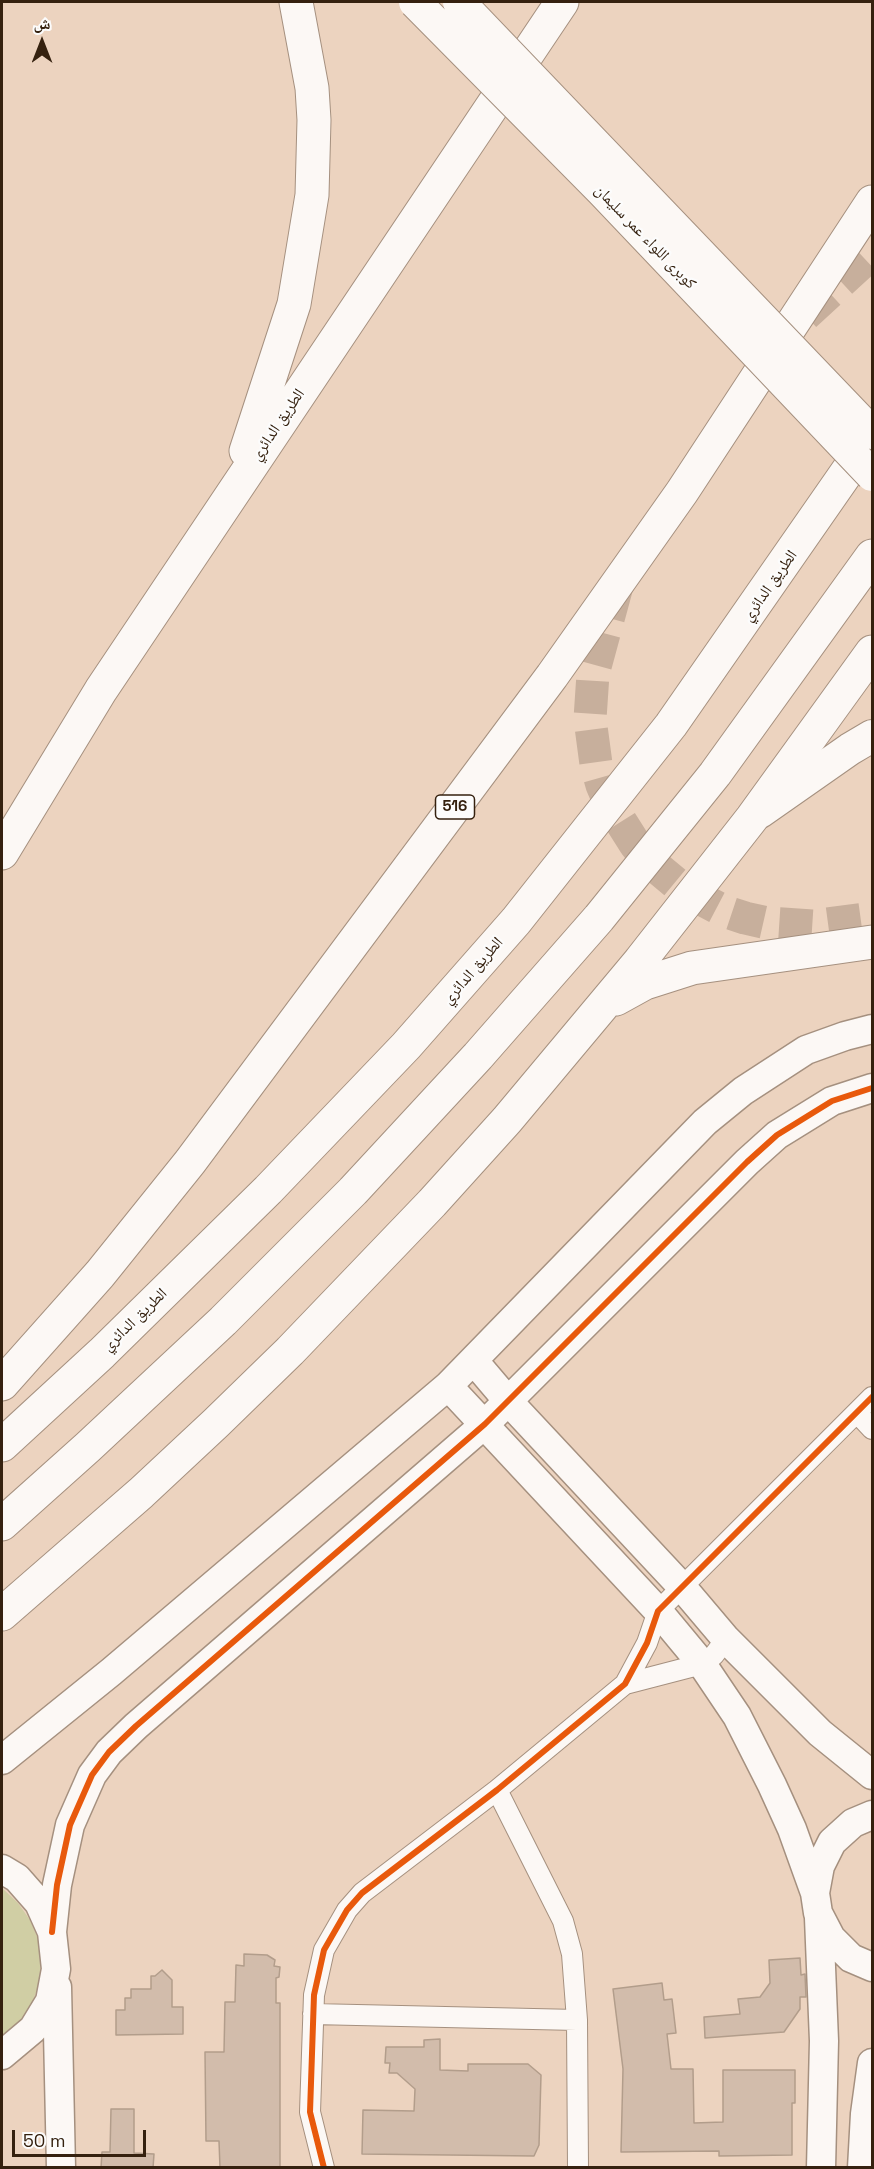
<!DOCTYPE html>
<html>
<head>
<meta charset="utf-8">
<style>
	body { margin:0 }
	#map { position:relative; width:874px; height:2169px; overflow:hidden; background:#ecd3bf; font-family:"Space Grotesk","Noto Naskh Arabic",sans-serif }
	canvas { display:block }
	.frame { position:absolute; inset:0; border:3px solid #35210f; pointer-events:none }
	.north { position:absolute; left:12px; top:12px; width:60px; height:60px; -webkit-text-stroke:4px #fcfcfc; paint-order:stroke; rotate:0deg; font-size:16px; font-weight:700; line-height:24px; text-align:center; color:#35210f }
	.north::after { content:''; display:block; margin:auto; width:21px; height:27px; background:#35210f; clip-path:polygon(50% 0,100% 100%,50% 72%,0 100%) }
	.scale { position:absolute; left:12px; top:2130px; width:134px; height:27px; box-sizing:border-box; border:3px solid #35210f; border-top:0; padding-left:8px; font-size:18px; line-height:21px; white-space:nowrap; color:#35210f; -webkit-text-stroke:4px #fcfcfc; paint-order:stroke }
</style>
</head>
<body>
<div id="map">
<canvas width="874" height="2169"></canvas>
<div class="frame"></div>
<div class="north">ش</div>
<div class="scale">50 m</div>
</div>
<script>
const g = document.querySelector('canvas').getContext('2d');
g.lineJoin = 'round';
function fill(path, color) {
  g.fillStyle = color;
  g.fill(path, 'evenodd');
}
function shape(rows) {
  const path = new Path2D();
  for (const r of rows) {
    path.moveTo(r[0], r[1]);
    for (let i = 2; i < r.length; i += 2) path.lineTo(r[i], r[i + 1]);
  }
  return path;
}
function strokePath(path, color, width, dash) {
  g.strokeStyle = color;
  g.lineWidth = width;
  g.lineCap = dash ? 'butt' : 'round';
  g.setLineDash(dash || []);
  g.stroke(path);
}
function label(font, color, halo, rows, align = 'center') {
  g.font = font + ' "Space Grotesk","Noto Naskh Arabic",sans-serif';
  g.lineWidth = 4.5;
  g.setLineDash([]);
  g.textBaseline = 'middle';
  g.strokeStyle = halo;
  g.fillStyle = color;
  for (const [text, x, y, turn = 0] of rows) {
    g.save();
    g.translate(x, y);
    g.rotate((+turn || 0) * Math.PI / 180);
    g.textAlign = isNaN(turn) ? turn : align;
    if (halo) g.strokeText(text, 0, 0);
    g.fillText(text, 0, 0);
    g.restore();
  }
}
fill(shape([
	[2,1888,18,1903,30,1920,38,1939,41,1960,40,1981,33,2001,22,2019,2,2037]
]), '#d0cea4');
const building = shape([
	[244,1954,267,1955,275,1960,274,1966,280,1967,279,1977,276,1978,276,2003,280,2003,280,2168,220,2168,219,2141,206,2141,205,2052,224,2052,225,2002,235,2002,236,1965,244,1966,244,1954],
	[800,1958,801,1975,805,1974,806,1997,800,1997,800,2009,784,2032,705,2038,704,2017,740,2014,738,1999,760,1997,770,1983,769,1960,800,1958],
	[162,1970,172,1980,172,2007,183,2007,183,2034,116,2035,116,2010,125,2010,125,1998,131,1998,131,1989,151,1989,151,1976,155,1976,162,1970],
	[662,1983,664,2000,672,1999,676,2033,667,2034,671,2069,693,2069,694,2123,723,2122,723,2070,795,2070,795,2103,792,2103,792,2155,719,2156,719,2151,621,2152,623,2069,613,1989,662,1983],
	[440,2039,440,2070,468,2071,468,2064,528,2064,541,2075,539,2145,534,2156,362,2154,363,2110,414,2111,415,2089,397,2073,389,2073,390,2063,385,2063,386,2047,424,2047,424,2040,440,2039],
	[111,2109,134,2109,134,2153,154,2154,153,2168,101,2168,102,2152,110,2152,111,2109]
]);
fill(building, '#d2bcab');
strokePath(building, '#b29d8b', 1.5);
strokePath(shape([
	[805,315,872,253],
	[617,586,593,674,590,719,596,764,602,785,611,806,635,844,649,861,684,890,724,911,745,918,767,923,813,926,872,918]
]), '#c7af9c', 33, [33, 16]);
const street = shape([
	[857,1413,872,1429],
	[625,1684,702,1664,714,1655,726,1639],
	[497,1790,563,1921,572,1954,577,2020,578,2168],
	[313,2014,577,2020],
	[324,2168,310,2112,314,1995,324,1950,347,1910,362,1893,497,1790,625,1684,647,1643,658,1611,872,1397]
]);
const secondary = shape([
	[474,1361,508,1401,682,1587,726,1639,820,1733,872,1775],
	[448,1386,658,1611,702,1664,737,1716,772,1785,792,1829,815,1893,818,1913,831,1938,851,1958,872,1967],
	[2,1760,111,1672,448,1386,705,1122,743,1091,806,1050,845,1036,872,1029],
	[2,1869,17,1878,39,1903,52,1932,56,1969,50,2001,33,2029,2,2055],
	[815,1893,820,1866,832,1842,853,1823,872,1815],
	[819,1918,824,2041,821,2168],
	[52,1932,57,1885,70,1825,92,1775,109,1752,136,1726,485,1424,747,1162,777,1135,832,1101,872,1088],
	[57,1987,61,2168],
	[862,2168,865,2114,872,2063]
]);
const primary = shape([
	[760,812,850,749,872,736]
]);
const highway = shape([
	[246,451,294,304,312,195,314,120,312,88,296,2],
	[2,853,101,690,562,2],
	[616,999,645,983,692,968,872,942],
	[2,1384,100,1274,190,1162,552,676,682,492,872,202],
	[2,1445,102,1353,268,1190,406,1046,516,921,671,725,872,436],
	[2,1524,88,1447,223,1321,353,1191,478,1056,599,918,715,774,872,556],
	[2,1614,141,1493,216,1423,290,1351,432,1203,507,1120,640,961,752,818,872,652]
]);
strokePath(street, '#a5907f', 22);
strokePath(secondary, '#a5907f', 31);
strokePath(primary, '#a5907f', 34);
strokePath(highway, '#a5907f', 35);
strokePath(street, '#fcf8f5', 20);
strokePath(secondary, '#fcf8f5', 28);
strokePath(primary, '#fcf8f5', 32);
strokePath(highway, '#fcf8f5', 33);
const primaryBridge = shape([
	[415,2,602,191,872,475],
	[459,2,872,433]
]);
strokePath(primaryBridge, '#a5907f', 34, []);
strokePath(primaryBridge, '#fcf8f5', 32);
strokePath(shape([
	[52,1932,57,1885,70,1825,92,1775,109,1752,136,1726,485,1424,747,1162,777,1135,832,1101,872,1088],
	[324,2168,310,2112,314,1995,324,1950,347,1910,362,1893,497,1790,625,1684,647,1643,658,1611,872,1397]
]), '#e8590c', 6);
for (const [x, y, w] of [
	[455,807,39]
]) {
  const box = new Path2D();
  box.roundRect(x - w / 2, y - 12, w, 24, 4.5);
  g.fillStyle = '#fcfcfc';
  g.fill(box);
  strokePath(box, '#35210f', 1.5);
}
label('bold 15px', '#35210f', null, [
	["516",455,807]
]);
label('16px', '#35210f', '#fcfcfc', [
	["كوبرى اللواء عمر سليمان",645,237,46],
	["الطريق الدائري",278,425,-56],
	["الطريق الدائري",770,586,-55],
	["الطريق الدائري",473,971,-49],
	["الطريق الدائري",135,1320,-44]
]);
</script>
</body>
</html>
